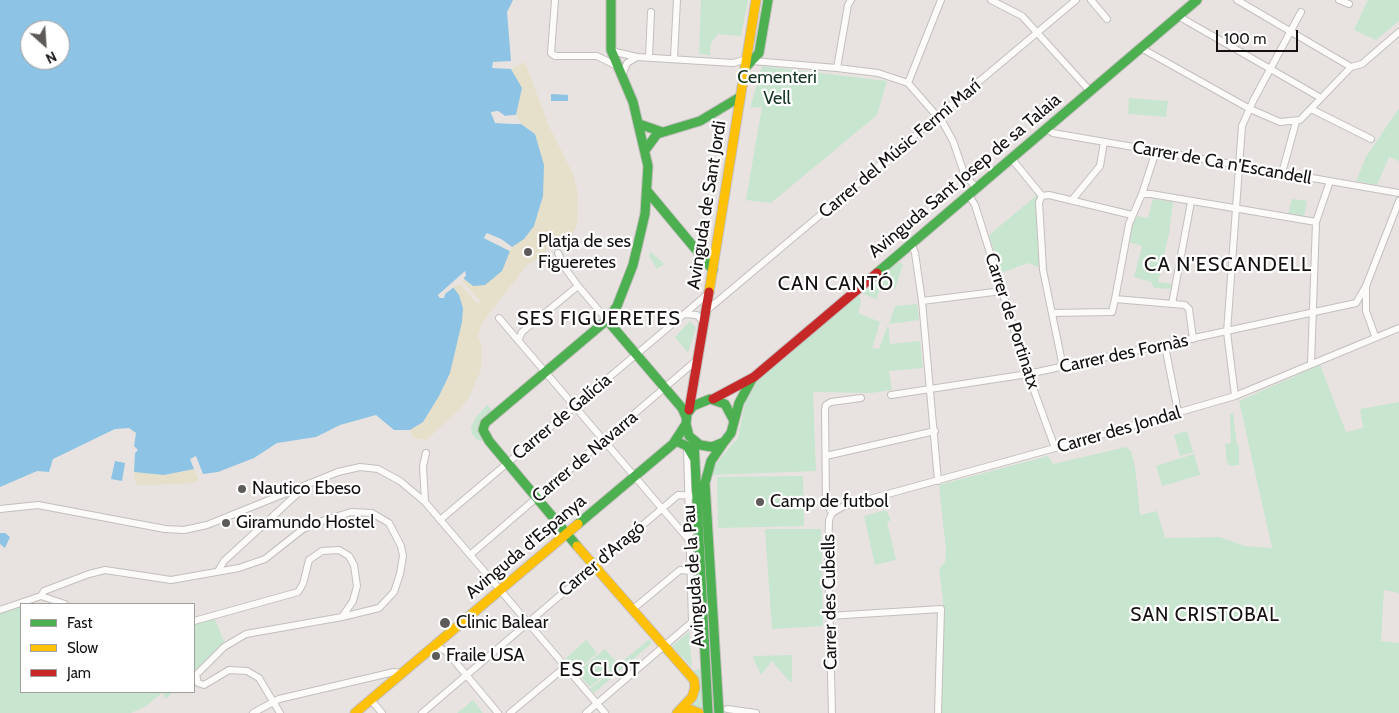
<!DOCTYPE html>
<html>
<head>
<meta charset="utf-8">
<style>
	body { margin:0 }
	#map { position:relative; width:1399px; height:713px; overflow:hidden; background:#e8e3e1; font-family:Cabin,sans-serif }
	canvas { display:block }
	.legend { position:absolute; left:20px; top:603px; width:175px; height:90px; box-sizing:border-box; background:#fff; border:1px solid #a1a09f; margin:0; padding:6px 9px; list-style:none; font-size:15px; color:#141110 }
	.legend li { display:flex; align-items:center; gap:10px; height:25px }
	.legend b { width:25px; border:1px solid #a1a09f }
	.north { position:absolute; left:20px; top:20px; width:50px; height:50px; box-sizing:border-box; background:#fff; border:1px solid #a1a09f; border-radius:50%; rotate:154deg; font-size:14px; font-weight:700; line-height:20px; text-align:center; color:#141110 }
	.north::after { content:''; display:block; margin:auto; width:18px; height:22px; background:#5e5a59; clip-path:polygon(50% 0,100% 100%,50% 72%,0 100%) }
	.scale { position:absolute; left:1216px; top:30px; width:82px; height:22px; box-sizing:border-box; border:2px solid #141110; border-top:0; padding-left:6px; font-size:15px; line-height:18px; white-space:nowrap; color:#141110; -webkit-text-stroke:4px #fff; paint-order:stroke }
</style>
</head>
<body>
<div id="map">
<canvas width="1399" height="713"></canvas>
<ul class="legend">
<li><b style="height:6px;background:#4caf50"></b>Fast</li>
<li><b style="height:6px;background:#ffc107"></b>Slow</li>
<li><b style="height:6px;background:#c62828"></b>Jam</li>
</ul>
<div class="north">N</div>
<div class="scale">100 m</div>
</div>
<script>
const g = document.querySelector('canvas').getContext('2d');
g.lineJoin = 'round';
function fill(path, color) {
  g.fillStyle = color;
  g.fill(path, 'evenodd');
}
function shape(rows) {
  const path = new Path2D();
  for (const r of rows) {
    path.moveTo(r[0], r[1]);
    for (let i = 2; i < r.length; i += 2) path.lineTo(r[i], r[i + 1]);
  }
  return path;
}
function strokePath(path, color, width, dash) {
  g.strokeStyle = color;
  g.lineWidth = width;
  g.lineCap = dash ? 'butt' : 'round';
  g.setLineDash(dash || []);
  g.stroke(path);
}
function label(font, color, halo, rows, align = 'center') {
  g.font = font + ' Cabin,sans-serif';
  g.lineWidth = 4.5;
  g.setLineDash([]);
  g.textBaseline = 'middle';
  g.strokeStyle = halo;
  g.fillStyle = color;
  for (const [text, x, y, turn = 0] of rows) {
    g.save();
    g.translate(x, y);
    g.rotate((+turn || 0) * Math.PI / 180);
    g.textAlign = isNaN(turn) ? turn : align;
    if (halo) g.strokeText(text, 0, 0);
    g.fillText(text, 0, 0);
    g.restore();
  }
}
fill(shape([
	[701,0,748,0,741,36,718,34,711,43,710,55,699,54],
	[1368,0,1399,0,1399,21,1376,40,1354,30],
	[762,66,887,81,877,115,771,203,746,200,762,107,750,108],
	[1129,98,1168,101,1166,117,1128,114],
	[1399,108,1399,161,1389,157,1377,185,1356,181,1366,157],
	[1037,195,1040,268,1028,263,1001,273,989,235],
	[1153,199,1173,202,1169,233,1158,282,1173,284,1172,289,1154,288,1151,282,1134,277,1142,246,1128,242,1131,227,1137,216,1148,218],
	[1292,199,1307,201,1304,217,1288,214],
	[650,251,664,264,657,269,649,256],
	[898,262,903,264,895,289,882,285,876,299,862,293],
	[859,295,861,301,858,313,880,322,872,348,879,349,888,325,890,344,920,341,923,368,889,371,892,390,871,393,813,392,816,471,711,475,713,467,738,438,746,399,754,383],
	[917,304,919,320,889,324,895,306],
	[690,321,696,328,688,353,675,337],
	[1320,365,1346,432,1363,428,1360,409,1399,402,1399,593,1384,590,1381,641,1399,643,1399,713,940,713,943,599,939,569,945,562,946,550,939,485,1048,456,1053,464,1126,447,1131,451,1135,467,1140,515,1157,511,1165,538,1220,537,1245,546,1272,548,1239,401],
	[487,405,495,413,484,422,484,438,482,441,476,439,472,434,471,427,476,417],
	[1233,413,1237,445,1239,446,1239,465,1230,466,1227,462,1225,444,1231,443,1230,414],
	[1187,431,1193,452,1180,456,1174,435],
	[1194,454,1200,475,1162,486,1156,466],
	[803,476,804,526,718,528,717,477],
	[886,510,891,520,887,522,896,560,875,565,864,516],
	[765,529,821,529,823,626,772,629],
	[27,601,33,604,21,604,21,692,173,692,166,699,162,693,146,706,131,713,0,713,0,612],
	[214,617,225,644,194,671,194,623],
	[689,632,692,667,672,646],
	[649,639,652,643,594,693,590,689],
	[586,640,597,653,576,672,565,659],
	[605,649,618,664,590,687,577,672],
	[792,655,792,682,790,682,772,661,761,675,753,658,754,656],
	[702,669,704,713,699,709,686,708,694,697,693,673,695,670],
	[473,700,483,713,457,713,462,709]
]), '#c8e5d0');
fill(shape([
	[525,62,548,124,574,176,578,195,577,224,573,234,567,241,556,249,552,246,545,250,546,254,527,265,482,323,478,335,482,348,481,370,469,397,461,408,426,440,413,438,410,430,423,422,439,396,450,373,463,308,459,295,453,287,459,283,478,304,481,302,462,281,463,278,473,286,487,233,524,239,534,226,543,196,535,134,521,124,516,115,522,88,511,69],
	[194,469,199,481,185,484,138,485,134,480,134,472,164,475]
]), '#e6dfc9');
fill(shape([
	[0,0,513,0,507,12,511,61,493,62,492,68,511,69,522,88,516,115,505,116,498,111,491,113,496,123,521,124,535,134,544,165,543,196,534,226,524,239,512,247,501,239,486,234,484,238,510,251,502,271,485,285,473,286,463,278,459,279,438,295,440,298,453,287,459,295,463,308,462,322,450,373,439,396,423,422,410,430,394,430,376,415,340,425,316,437,277,443,254,458,218,472,203,474,196,456,190,459,194,469,164,475,134,472,135,453,138,450,134,446,136,433,129,428,115,429,53,459,49,472,37,471,0,487],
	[30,30,60,30,60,60,30,60],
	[551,94,568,95,568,101,551,101],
	[115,461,125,463,122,481,111,479],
	[0,533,5,533,10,537,5,548,0,544]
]), '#8dc3e4');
fill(shape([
	[498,111,505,116,516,115,517,117,505,118,498,113,495,114,497,120,519,121,521,124,495,123,491,112],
	[487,233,501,239,512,247,510,251,484,238],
	[465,271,466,275,463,280,445,294,444,298,440,298,438,295]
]), '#e8e3e1');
const street = shape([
	[555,0,551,53,555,56,597,56,617,66],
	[991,0,1022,16,1090,91],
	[1091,0,1107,19],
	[1237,0,1351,67],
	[1339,0,1349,4],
	[1178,16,1321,98],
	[1141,48,1250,109,1280,122,1300,120,1351,67],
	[611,51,637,57,733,63,747,59],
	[649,57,651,12],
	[674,58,677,0],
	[752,61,837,68,878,73,908,83,943,123,953,141,964,173,976,188],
	[1351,67,1362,64,1399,32],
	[837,68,848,5,851,0],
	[622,76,627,63,637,57],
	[908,83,941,0],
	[1311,109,1371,139],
	[1046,129,1053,133,1399,193],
	[1011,158,1042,196],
	[1282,173,1296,122],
	[968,194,975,205,1028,374,1055,448],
	[1142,194,1151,194,1316,222],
	[1042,196,1039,202,1043,270,1063,367],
	[1042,196,1049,195,1132,215],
	[1072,200,1100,166,1104,142],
	[911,243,915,253,922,301,938,481],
	[558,253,565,268,578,286,607,320],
	[1115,299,1129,224,1142,194,1156,151],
	[922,301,1002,291],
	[1172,304,1191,202],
	[706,311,1076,0],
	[1052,313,1112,312,1115,299,1185,305,1189,309,1193,339],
	[684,314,697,315,704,323],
	[499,318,689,540],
	[1375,336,1366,311,1366,286,1399,201],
	[519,339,522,332,578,286],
	[1165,346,1178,412],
	[1311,364,1316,222,1330,181],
	[891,395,1028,374,1356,303,1366,286],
	[1235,396,1227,332,1242,126,1253,101,1301,12],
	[826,456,935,431],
	[425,502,423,466,426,453],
	[0,509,38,505,165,529,184,530,207,525,338,472,360,467,378,469,400,481,425,502,605,713],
	[832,513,844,506,1055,448,1235,396,1399,328],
	[440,520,709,293],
	[470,555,698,359],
	[218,571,224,561,308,484],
	[41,596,44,591,89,574,105,570,171,580,239,568,265,559,303,529,325,520,351,512,372,513,389,523,401,546,403,556,400,574,394,592,379,608,342,617],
	[633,609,680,570,690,571],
	[0,610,41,596,65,604],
	[829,616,941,609,938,713],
	[194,621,298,592,303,584,309,560,322,551,339,550,349,556,354,565,357,586,353,601,342,617,246,634,224,647,196,675,198,683,204,685,229,670,247,671,259,678,280,713],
	[435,645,447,652,498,713],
	[371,700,382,713],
	[727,709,756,713],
	[253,713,279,699,394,672,402,673],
	[422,713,678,495,696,496],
	[510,713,565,667],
	[586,713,692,622,687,448],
	[832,713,828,557,829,520,832,513,826,503,825,410,826,405,831,402,861,398]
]);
const fast = shape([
	[745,68,759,53,768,0],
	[639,124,662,132],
	[646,149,657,134,700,121,740,97],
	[648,192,713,270],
	[877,273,1197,0],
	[607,320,682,408,686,417],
	[734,421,725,404,710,399,693,406,687,414,686,424,689,436,700,445,712,447,724,442,731,433,739,403,752,379],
	[678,442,687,446,694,458],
	[694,442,708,713],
	[578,524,673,444,686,424],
	[577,546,489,441,483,430,485,423,607,320,617,306,633,265,645,214,648,166,633,102,611,50,611,0],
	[719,713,705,483,711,461,724,442]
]);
const slow = shape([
	[709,292,756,0],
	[577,546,694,680,695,688,692,697,677,713],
	[355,713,578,524],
	[678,713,688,709,699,713]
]);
const jam = shape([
	[713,399,754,377,877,273],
	[689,410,709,292]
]);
strokePath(street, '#c3bfbd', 8);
strokePath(fast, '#c3bfbd', 11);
strokePath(slow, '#c3bfbd', 11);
strokePath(jam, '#c3bfbd', 11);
strokePath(street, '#fcfbfa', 6);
strokePath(fast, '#4caf50', 9);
strokePath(slow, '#ffc107', 9);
strokePath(jam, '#c62828', 9);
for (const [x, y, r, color] of [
	[528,252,5,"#5e5a59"],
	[242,489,5,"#5e5a59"],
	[760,502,5,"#5e5a59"],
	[226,523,5,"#5e5a59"],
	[445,623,6,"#5e5a59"],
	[436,656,5,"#5e5a59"]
]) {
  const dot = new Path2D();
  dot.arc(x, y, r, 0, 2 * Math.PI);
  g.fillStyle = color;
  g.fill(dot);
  strokePath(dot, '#fff', 2);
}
label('18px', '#133522', '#fff', [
	["Cementeri",777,78],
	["Vell",777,99]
]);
label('18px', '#141110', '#fff', [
	["Carrer del Músic Fermí Marí",900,149,-40],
	["Carrer de Ca n'Escandell",1222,163,10],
	["Avinguda Sant Josep de sa Talaia",965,176,-40],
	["Avinguda de Sant Jordi",707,205,-81],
	["Carrer de Portinatx",1012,321,72],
	["Carrer des Fornàs",1124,354,-12],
	["Carrer de Galícia",562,417,-40],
	["Carrer des Jondal",1119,430,-16],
	["Carrer de Navarra",585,457,-40],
	["Avinguda d'Espanya",526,547,-40],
	["Carrer d'Aragó",602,559,-40],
	["Avinguda de la Pau",694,576,-94],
	["Carrer des Cubells",830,602,-91]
]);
label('18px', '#141110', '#fff', [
	["Platja de ses",538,242],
	["Figueretes",538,263],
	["Nautico Ebeso",252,489],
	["Camp de futbol",770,502],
	["Giramundo Hostel",236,523],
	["Clinic Balear",456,623],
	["Fraile USA",446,656]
], 'left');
g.letterSpacing = '1px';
label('19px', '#141110', '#fff', [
	["SAN CRISTOBAL",1205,615]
]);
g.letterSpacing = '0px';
g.letterSpacing = '1px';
label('20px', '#141110', '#fff', [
	["CA N'ESCANDELL",1228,265],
	["CAN CANTÓ",836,284],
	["SES FIGUERETES",599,319],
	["ES CLOT",600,670]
]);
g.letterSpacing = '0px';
</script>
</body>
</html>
